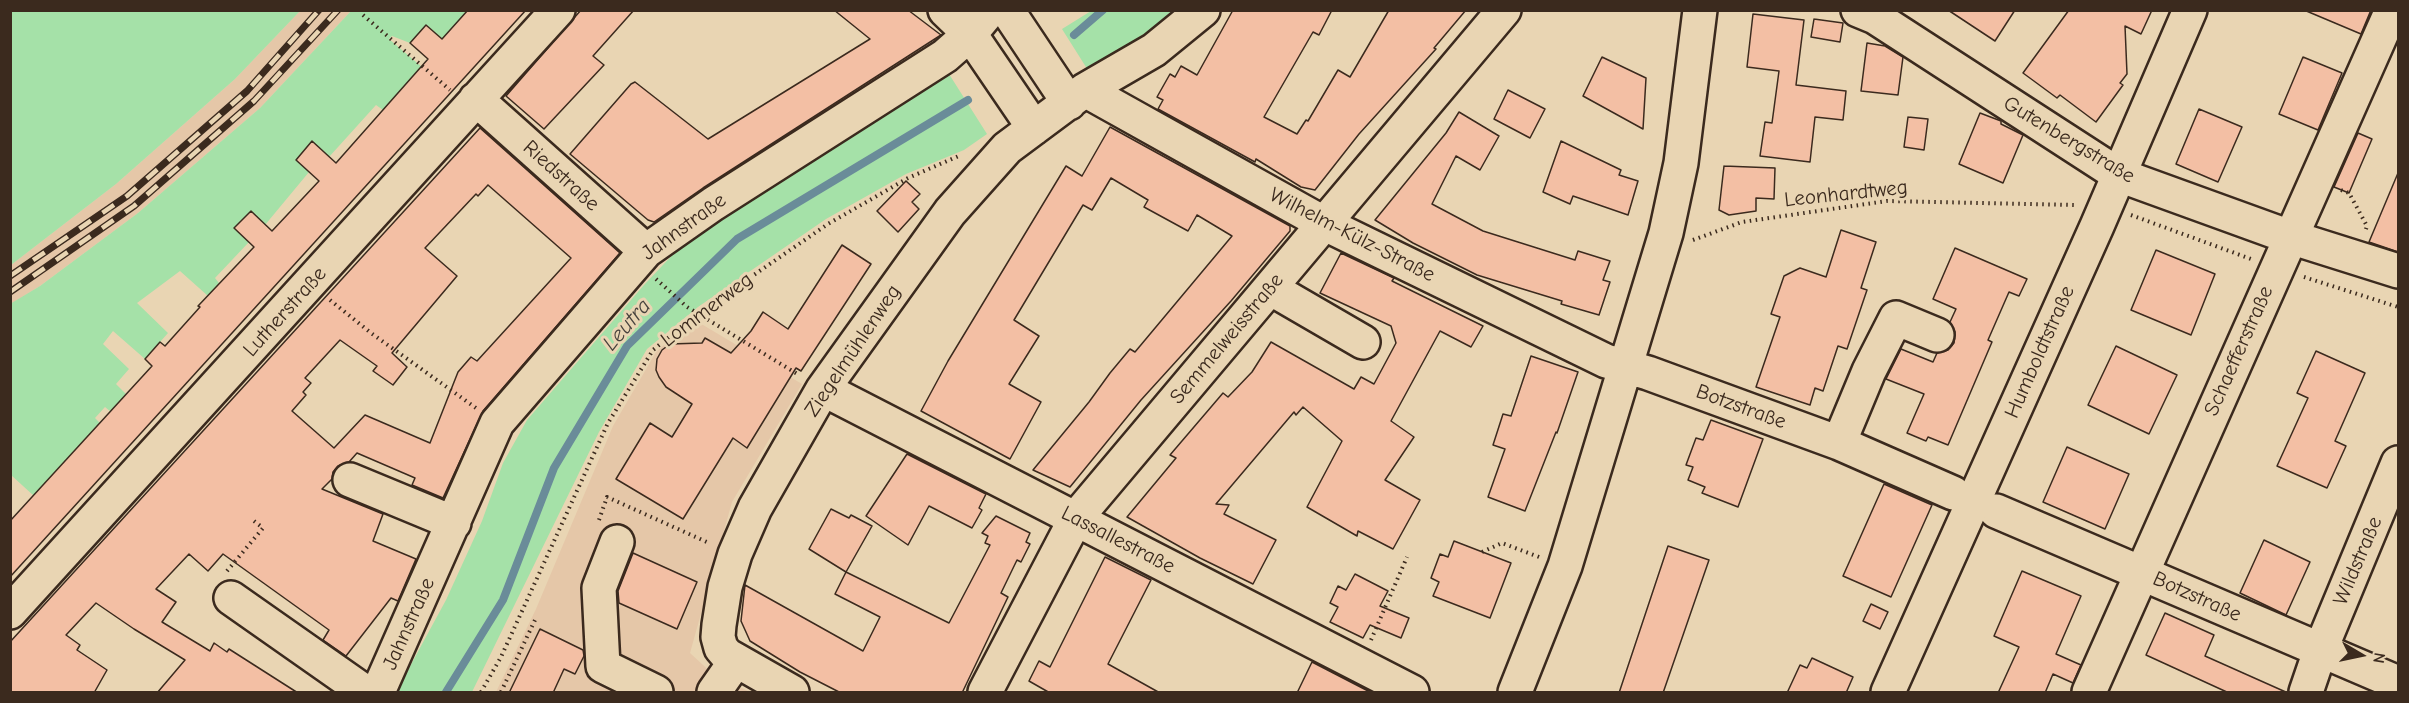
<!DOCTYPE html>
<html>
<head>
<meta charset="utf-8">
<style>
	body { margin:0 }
	#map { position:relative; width:2409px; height:703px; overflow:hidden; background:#e9d5b3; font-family:"Comic Neue",sans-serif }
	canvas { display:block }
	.frame { position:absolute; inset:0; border:12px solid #3b2a1e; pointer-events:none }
	.north { position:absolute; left:2331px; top:625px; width:60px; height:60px; -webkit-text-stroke:4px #e9d5b3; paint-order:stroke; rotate:99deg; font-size:16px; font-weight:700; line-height:24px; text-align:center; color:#3b2a1e }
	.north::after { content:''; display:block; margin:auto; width:21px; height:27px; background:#3b2a1e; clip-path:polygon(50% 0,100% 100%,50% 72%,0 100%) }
</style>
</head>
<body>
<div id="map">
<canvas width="2409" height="703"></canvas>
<div class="frame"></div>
<div class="north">N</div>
</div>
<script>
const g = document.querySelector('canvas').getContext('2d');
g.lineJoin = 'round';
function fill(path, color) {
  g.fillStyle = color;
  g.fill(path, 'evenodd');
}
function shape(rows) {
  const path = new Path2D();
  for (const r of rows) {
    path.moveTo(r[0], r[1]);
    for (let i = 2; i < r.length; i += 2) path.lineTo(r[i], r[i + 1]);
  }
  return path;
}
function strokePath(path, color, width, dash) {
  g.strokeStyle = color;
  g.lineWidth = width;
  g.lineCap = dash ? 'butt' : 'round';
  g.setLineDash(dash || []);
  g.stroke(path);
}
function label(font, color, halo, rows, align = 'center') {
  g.font = font + ' "Comic Neue",sans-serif';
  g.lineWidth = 6;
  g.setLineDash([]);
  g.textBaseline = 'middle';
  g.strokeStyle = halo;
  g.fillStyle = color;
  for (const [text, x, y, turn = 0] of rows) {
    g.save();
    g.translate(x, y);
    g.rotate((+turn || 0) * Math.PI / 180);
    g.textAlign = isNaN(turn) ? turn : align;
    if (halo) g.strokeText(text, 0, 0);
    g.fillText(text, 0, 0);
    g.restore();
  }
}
fill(shape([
	[300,11,351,11,260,108,138,213,40,286,11,304,11,265,116,184,235,79],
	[693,319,802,384,732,502,690,653,715,676,750,692,496,692,536,609,613,426,656,352]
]), '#e5c7a8');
fill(shape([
	[11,10,300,10,300,11,235,79,116,184,11,265],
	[351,11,468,11,442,39,427,25,410,43,392,36,389,39,422,67,383,110,376,105,329,157,312,142,296,160,309,172,265,225,251,211,235,228,249,242,215,278,219,283,208,296,180,271,137,303,168,333,145,359,113,331,103,344,129,369,116,384,126,394,111,412,105,407,95,418,100,423,34,496,11,475,10,304,40,286,138,213,260,108],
	[1091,11,1183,11,1091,75,1062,29],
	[949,74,987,134,964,150,906,174,826,219,698,307,647,349,599,432,472,692,396,692,446,600,482,521,503,463,527,420,644,285,679,248,763,191]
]), '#a5e1a8');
strokePath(shape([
	[1074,35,1103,10],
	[446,692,503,600,554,468,627,346,737,239,968,100]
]), '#6a8c99', 8);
const building = shape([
	[468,10,526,10,10,577,10,521,152,366,145,359,160,342,165,346,200,307,198,306,254,247,234,228,251,211,272,231,319,181,296,160,312,141,336,163,428,59,410,43,426,25,442,39,468,10],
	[581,10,634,10,593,56,604,65,544,129,506,96,581,10],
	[834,10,908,10,941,35,703,188,654,222,648,220,570,154,631,84,635,82,708,139,870,39,834,10],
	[1233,10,1332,10,1319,35,1313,32,1264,117,1297,134,1306,120,1308,121,1338,70,1350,77,1389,10,1466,10,1434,48,1436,49,1359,134,1315,190,1301,187,1256,159,1255,162,1158,109,1163,100,1157,97,1170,74,1175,77,1181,66,1197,75,1233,10],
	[1948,10,2015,10,1995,41,1948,10],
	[2069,10,2152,10,2141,34,2125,26,2127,74,2120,83,2123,85,2096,122,2060,95,2057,98,2023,73,2069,10],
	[2304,10,2371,10,2361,34,2304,10],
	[1753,14,1804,20,1796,85,1846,91,1843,120,1815,117,1810,162,1760,156,1765,122,1772,123,1779,71,1747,67,1753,14],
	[1814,19,1843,23,1840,42,1811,37,1814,19],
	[1867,43,1885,46,1903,57,1898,95,1861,91,1867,43],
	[1602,57,1646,78,1643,129,1583,96,1602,57],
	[2303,57,2342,73,2318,130,2279,114,2303,57],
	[1508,90,1545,109,1530,138,1494,119,1508,90],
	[2199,109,2242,127,2218,182,2176,164,2199,109],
	[1459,112,1499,136,1480,170,1456,156,1432,204,1483,231,1575,260,1578,251,1610,261,1603,280,1610,282,1599,315,1561,304,1562,301,1477,275,1413,243,1375,220,1446,133,1459,112],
	[1980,113,2001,121,2001,124,2023,135,2003,183,1959,164,1980,113],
	[1908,117,1928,119,1924,150,1904,147,1908,117],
	[1110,127,1290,226,1290,231,1231,301,1141,400,1070,487,1033,470,1089,402,1110,373,1130,349,1135,352,1232,236,1197,215,1188,231,1144,207,1148,200,1111,178,1092,210,1083,205,1014,320,1039,336,1009,384,1041,402,1010,459,921,411,948,361,1066,166,1082,176,1110,127],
	[480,128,620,253,483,411,443,498,412,485,415,478,357,453,349,462,338,466,333,472,332,479,322,489,383,514,373,541,416,559,398,601,391,598,346,656,323,640,329,630,223,554,208,571,189,554,156,589,176,602,162,622,210,651,214,643,227,652,229,649,298,693,157,693,185,660,134,629,96,603,66,635,80,645,77,650,107,670,94,693,10,693,10,642,480,128],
	[488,185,571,258,477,361,471,357,458,372,430,443,365,415,334,448,292,411,306,395,303,392,311,383,305,378,340,340,377,366,373,371,393,385,407,367,392,353,457,276,425,248,476,194,478,196,488,185],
	[2358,133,2372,139,2349,193,2334,187,2358,133],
	[1561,141,1621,170,1619,175,1638,181,1628,215,1573,196,1570,204,1543,192,1561,141],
	[1724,166,1775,168,1774,199,1756,198,1756,211,1729,215,1719,210,1724,166],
	[2398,173,2398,252,2369,242,2398,173],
	[906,181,920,194,912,202,919,209,898,232,877,211,906,181],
	[1841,230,1876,242,1861,288,1867,290,1847,349,1838,346,1823,391,1815,388,1810,405,1756,387,1780,317,1771,314,1784,276,1800,268,1826,277,1841,230],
	[842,245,871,264,801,371,796,368,747,448,733,438,683,519,616,479,650,423,672,437,692,404,666,387,659,377,656,370,657,359,662,350,670,344,702,343,705,338,731,353,751,331,763,312,788,329,842,245],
	[1955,248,2027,279,2019,296,2009,292,1988,340,1992,342,1948,445,1928,437,1926,441,1907,433,1924,394,1886,379,1901,349,1933,362,1937,353,1948,350,1954,343,1955,332,1950,322,1956,309,1933,299,1955,248],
	[2156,250,2215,274,2191,335,2131,310,2156,250],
	[1341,253,1394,278,1392,281,1483,326,1471,347,1440,331,1391,421,1414,437,1385,480,1420,500,1393,549,1358,531,1357,536,1307,507,1342,441,1303,407,1296,415,1294,412,1216,504,1229,505,1224,514,1276,540,1253,584,1200,558,1127,517,1176,458,1170,455,1223,393,1228,397,1252,372,1271,342,1354,389,1361,377,1374,384,1396,343,1391,326,1320,293,1341,253],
	[2116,346,2177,375,2149,434,2088,405,2116,346],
	[2316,351,2365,373,2335,441,2346,446,2327,488,2277,466,2308,398,2297,393,2316,351],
	[1531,356,1578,372,1557,433,1556,432,1525,511,1488,497,1505,449,1493,445,1503,414,1511,416,1531,356],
	[1711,420,1763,439,1738,507,1702,493,1705,487,1688,480,1693,467,1686,465,1696,438,1703,440,1711,420],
	[2067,447,2129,474,2105,529,2043,502,2067,447],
	[907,454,986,494,979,508,982,510,972,528,929,506,908,545,866,516,907,454],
	[1884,484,1932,505,1891,597,1843,576,1884,484],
	[831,509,849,518,851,515,872,526,846,572,809,549,831,509],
	[996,516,1030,533,1026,542,1030,544,1021,562,1017,560,1001,593,1008,597,962,693,841,693,800,672,750,641,741,621,745,585,863,651,880,617,835,594,846,572,949,623,990,545,985,543,988,536,982,533,996,516],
	[2264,540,2310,562,2286,615,2240,593,2264,540],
	[1454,541,1511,563,1490,618,1433,596,1439,582,1431,578,1440,554,1448,557,1454,541],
	[1668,546,1709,560,1663,693,1619,693,1668,546],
	[633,553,697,582,677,629,619,603,618,591,633,553],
	[1105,557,1151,580,1108,664,1160,693,1050,693,1029,681,1039,661,1050,667,1105,557],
	[2022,571,2081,596,2056,654,2081,665,2073,683,2053,674,2045,693,1998,693,2019,647,1994,636,2022,571],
	[1355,574,1388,591,1380,606,1409,618,1401,638,1370,625,1363,638,1330,622,1338,607,1330,603,1338,586,1346,590,1355,574],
	[1871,604,1888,612,1880,629,1863,621,1871,604],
	[2165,613,2214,635,2205,656,2288,693,2229,693,2146,655,2165,613],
	[540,629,583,650,584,656,575,674,564,669,553,693,509,693,540,629],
	[1812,658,1853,677,1846,693,1787,693,1800,665,1807,668,1812,658],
	[1312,662,1372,693,1297,693,1312,662]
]);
fill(building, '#f3bfa4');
strokePath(building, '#3b2a1e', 1.5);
const minor = shape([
	[945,10,970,34,1034,128],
	[1007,10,1069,103],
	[1858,10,1875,17,2119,175,2290,237,2398,271],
	[1085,90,1325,224,1606,361,1648,373,1839,443,1953,493],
	[476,99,646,251],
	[1270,288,1363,342],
	[823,389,1412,692],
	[1839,443,1869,371,1896,318,1937,335],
	[350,480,454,523],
	[1996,511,2398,683],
	[617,542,599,588,603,666,656,692],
	[231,598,365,692],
	[10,612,558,10],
	[378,692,497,423,646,251,713,204,945,56,970,34,990,10],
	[714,692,735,662],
	[792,692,727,655,721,648,718,637,719,625,725,587,735,554,755,508,823,389,950,212,1007,148,1085,90,1154,50,1203,10],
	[985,692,1076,518,1504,10],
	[1515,692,1565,566,1666,233,1681,163,1700,10],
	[2089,692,2392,10],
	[2306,692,2320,651,2398,463]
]);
const major = shape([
	[1888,692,2097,226,2190,10]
]);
strokePath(minor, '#3b2a1e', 38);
strokePath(major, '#3b2a1e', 38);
strokePath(shape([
	[363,15,450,90],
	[2341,190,2349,193,2367,226,2365,232],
	[2131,215,2251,259],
	[1693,240,1742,222,1887,201,2077,205],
	[2304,277,2398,307],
	[656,279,687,307,799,375],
	[330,300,371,333,476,408],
	[599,520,607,497,709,543],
	[1482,552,1502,543,1539,557],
	[227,571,263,528,254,521],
	[1371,640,1407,557],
	[481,692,501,657,608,423,653,350,697,314,828,224,908,178,961,155],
	[501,692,535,620]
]), '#3b2a1e', 4, [1.5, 4.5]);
strokePath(minor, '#e9d5b3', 33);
strokePath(major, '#e9d5b3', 33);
const rail = shape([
	[10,276,127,196,247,91,319,10],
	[10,292,134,206,254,101,338,10]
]);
strokePath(rail, '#3b2a1e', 7);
strokePath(rail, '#e9d5b3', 4.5, [14]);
label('21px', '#3b2a1e', '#e9d5b3', [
	["Gutenbergstraße",2069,140,31],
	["Riedstraße",561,176,42],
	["Leonhardtweg",1846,194,-6],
	["Jahnstraße",684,227,-36],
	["Wilhelm-Külz-Straße",1352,235,27],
	["Lommerweg",707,310,-37],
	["Lutherstraße",285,312,-48],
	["Semmelweisstraße",1227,339,-50],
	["Ziegelmühlenweg",853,351,-56],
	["Schaefferstraße",2239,351,-66],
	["Humboldtstraße",2040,352,-66],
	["Botzstraße",1741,407,20],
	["Lassallestraße",1118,540,27],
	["Wildstraße",2358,561,-67],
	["Botzstraße",2197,597,24],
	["Jahnstraße",409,624,-66]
]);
label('italic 22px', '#47423d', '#e9d5b3', [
	["Leutra",627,325,-49]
]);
</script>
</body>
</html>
